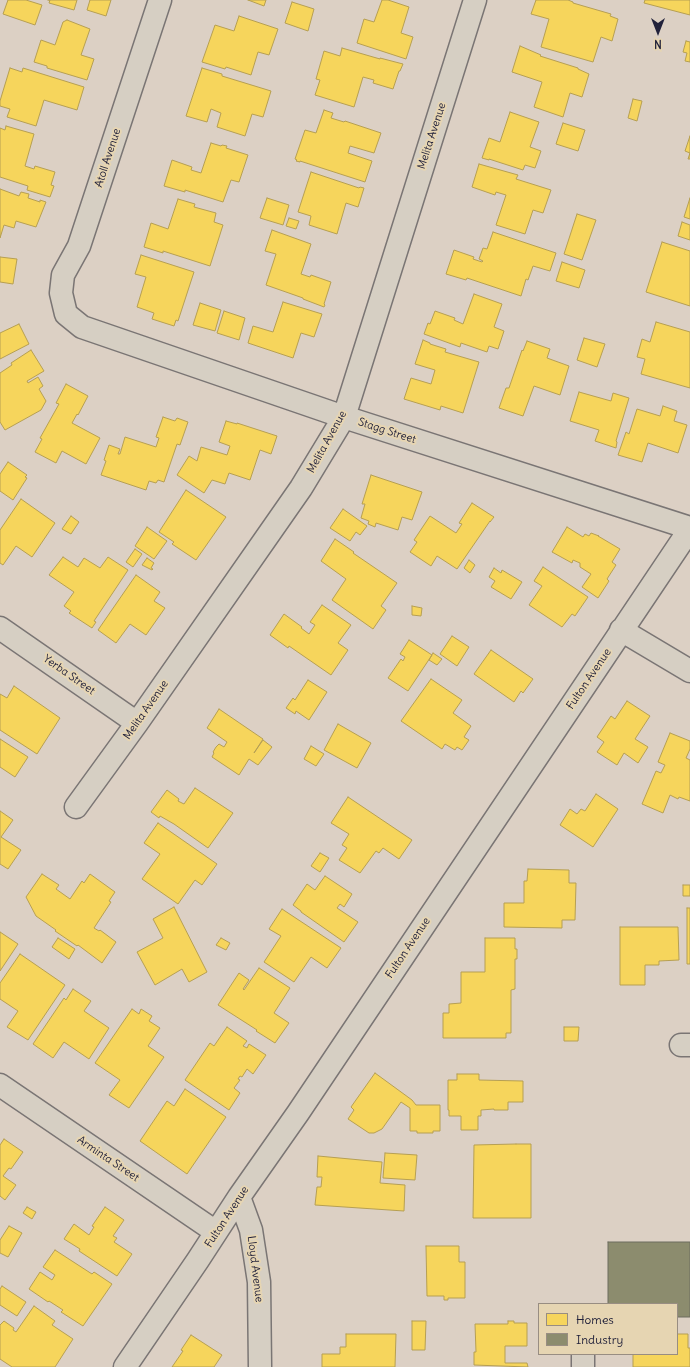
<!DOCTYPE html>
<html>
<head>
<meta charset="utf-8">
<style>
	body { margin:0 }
	#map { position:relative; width:690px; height:1367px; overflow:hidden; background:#dcd0c4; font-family:Delius,sans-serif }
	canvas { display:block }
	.legend { position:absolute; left:538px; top:1303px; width:140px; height:52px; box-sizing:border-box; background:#e6d5b2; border:1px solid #988d82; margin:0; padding:5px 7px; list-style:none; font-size:12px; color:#22223b }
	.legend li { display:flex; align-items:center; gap:8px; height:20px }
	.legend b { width:20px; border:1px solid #988d82 }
	.north { position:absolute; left:638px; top:12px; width:40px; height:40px; -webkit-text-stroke:3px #e6d5b2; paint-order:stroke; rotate:180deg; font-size:11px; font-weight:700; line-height:16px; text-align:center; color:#22223b }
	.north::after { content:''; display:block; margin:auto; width:14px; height:18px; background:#22223b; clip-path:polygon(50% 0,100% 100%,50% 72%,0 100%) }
</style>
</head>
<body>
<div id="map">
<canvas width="690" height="1367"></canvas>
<ul class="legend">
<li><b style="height:11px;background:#f6d55c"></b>Homes</li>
<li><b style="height:11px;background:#8c8c6e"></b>Industry</li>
</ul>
<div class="north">N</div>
</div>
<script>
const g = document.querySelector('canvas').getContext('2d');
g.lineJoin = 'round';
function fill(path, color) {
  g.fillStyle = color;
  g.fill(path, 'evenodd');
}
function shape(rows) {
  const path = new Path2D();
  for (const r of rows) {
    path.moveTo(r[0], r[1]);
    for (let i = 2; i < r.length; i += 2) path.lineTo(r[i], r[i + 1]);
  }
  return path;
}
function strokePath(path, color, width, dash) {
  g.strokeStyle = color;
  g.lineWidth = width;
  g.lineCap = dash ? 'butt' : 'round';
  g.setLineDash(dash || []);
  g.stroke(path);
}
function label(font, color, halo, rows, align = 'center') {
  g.font = font + ' Delius,sans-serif';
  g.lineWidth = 4;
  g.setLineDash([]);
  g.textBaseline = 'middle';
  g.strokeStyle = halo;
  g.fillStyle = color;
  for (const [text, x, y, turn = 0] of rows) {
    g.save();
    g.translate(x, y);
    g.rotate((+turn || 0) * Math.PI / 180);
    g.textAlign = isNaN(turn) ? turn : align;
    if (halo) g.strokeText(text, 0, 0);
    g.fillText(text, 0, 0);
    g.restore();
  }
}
const homes = shape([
	[8,0,26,0,42,5,35,25,3,14,8,0],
	[48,0,77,0,74,10,49,3,50,0,48,0],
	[90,0,111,0,106,16,87,10,90,0],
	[248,0,266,0,264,6,248,0],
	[382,0,388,0,409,7,401,33,413,37,406,59,357,43,364,19,374,22,382,0],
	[536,0,568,0,573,2,573,3,611,14,610,16,618,19,612,41,601,37,593,62,541,47,549,19,531,14,536,0],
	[645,0,690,0,690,15,644,3,645,0],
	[292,2,314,9,308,31,285,23,292,2],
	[239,16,278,29,269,55,258,52,251,75,226,67,225,69,202,62,215,25,234,31,239,16],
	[67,20,90,29,81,55,94,59,87,80,47,68,47,66,34,62,41,40,55,45,63,22,67,20],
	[686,41,690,42,690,62,685,61,687,53,683,52,686,41],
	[520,46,541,55,540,56,578,68,578,69,589,74,582,97,570,93,563,117,534,107,542,82,512,72,520,46],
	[342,48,380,59,380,58,403,64,400,71,399,71,393,89,373,83,374,80,363,77,354,107,315,95,320,80,316,79,324,51,340,56,342,48],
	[10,68,22,72,23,68,84,87,77,110,44,100,36,126,7,117,10,109,0,106,0,101,10,68],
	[202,68,222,74,222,76,271,91,263,117,252,114,245,136,217,127,221,113,211,109,207,122,186,116,202,68],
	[633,99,642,101,637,121,628,118,633,99],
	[324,110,333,113,331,118,344,122,345,121,381,133,374,153,350,146,348,153,372,161,365,182,300,161,300,162,296,161,297,160,295,159,305,130,316,133,324,110],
	[510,112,539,122,530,147,541,151,535,168,525,165,523,170,489,159,489,160,482,158,489,138,500,142,510,112],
	[563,123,585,130,578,151,556,144,563,123],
	[6,126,34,134,25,166,34,169,35,166,55,172,51,185,54,186,50,197,27,190,28,186,0,177,0,128,5,130,6,126],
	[690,136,690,159,688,159,690,153,685,151,690,136],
	[211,143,221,146,222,145,227,146,226,148,248,155,239,182,231,180,223,202,185,190,185,192,164,186,172,160,192,167,191,170,201,173,211,143],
	[479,164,518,175,516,179,551,190,543,213,533,210,525,234,496,225,506,195,496,192,495,195,472,187,479,164],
	[311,172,359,188,360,187,364,188,358,207,346,203,337,234,309,225,311,216,298,212,311,172],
	[0,189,19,196,21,192,29,194,28,198,40,202,40,200,46,202,36,227,16,221,14,228,4,225,0,238,0,189],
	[267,198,289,205,283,225,260,218,267,198],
	[690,198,690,219,684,217,690,198],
	[178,199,195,204,194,207,216,213,214,222,223,225,210,266,163,251,163,253,144,247,151,223,168,229,178,199],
	[577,214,596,220,582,260,564,254,577,214],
	[289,218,299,221,296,229,286,226,289,218],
	[682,222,690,225,690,240,678,236,682,222],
	[272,230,311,244,301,274,310,277,311,275,331,282,324,304,325,305,324,307,303,299,303,298,266,285,276,254,265,251,272,230],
	[493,232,556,253,550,271,533,266,528,280,526,279,521,296,467,278,466,280,446,274,454,250,474,257,473,259,482,262,483,261,479,259,483,248,487,249,493,232],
	[662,242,690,251,690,306,646,292,662,242],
	[141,255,194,272,178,321,176,320,174,326,152,319,154,313,137,307,146,277,135,274,141,255],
	[0,257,17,259,13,284,0,282,0,257],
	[562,262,585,270,579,288,556,281,562,262],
	[474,294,502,304,494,327,504,331,498,349,489,346,487,352,461,343,460,347,424,334,428,323,430,324,435,311,455,318,454,320,463,324,474,294],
	[283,302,322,314,314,337,301,333,293,358,248,343,253,326,273,332,283,302],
	[200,303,221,310,215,331,193,325,200,303],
	[224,311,245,318,239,340,217,333,224,311],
	[656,322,690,332,690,388,641,374,645,359,637,357,642,339,650,342,656,322],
	[19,324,29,344,0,359,0,333,19,324],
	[584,338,605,344,597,367,577,360,584,338],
	[423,340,430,343,430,344,446,349,445,352,479,362,463,413,441,406,440,410,404,399,411,378,431,384,435,370,415,364,423,340],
	[527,341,550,349,547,358,569,366,560,395,534,386,523,416,499,408,506,388,509,388,522,350,523,351,527,341],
	[31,350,44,371,27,381,28,383,38,377,43,386,39,389,46,401,41,410,5,430,0,422,0,373,12,365,11,363,31,350],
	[66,384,88,396,78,415,77,414,72,423,100,438,86,464,62,451,56,463,35,452,42,439,40,438,59,404,56,403,66,384],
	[579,392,611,401,613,393,629,398,616,441,617,442,616,448,595,441,599,430,570,421,579,392],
	[663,406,677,411,674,421,687,425,678,453,648,443,642,462,618,455,626,432,629,434,637,409,660,416,663,406],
	[163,417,175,421,177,418,188,422,180,445,177,444,164,482,158,480,156,483,149,481,146,490,101,475,106,461,104,460,109,445,120,449,118,454,120,454,125,437,156,447,159,438,156,437,163,417],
	[226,421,237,424,237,423,277,436,271,454,260,450,250,480,229,473,225,484,212,480,204,493,177,475,189,456,197,461,201,447,227,455,230,446,219,442,226,421],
	[8,462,27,475,25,477,27,478,13,500,0,491,0,474,8,462],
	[371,475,422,492,412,520,402,517,398,530,376,523,375,527,368,524,369,521,361,518,365,504,362,504,371,475],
	[186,490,226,517,196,560,172,544,174,542,159,532,186,490],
	[21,499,55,523,32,557,16,546,3,565,0,563,0,530,21,499],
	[472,503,494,517,490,522,490,521,457,569,437,556,431,566,410,552,417,542,414,540,430,516,456,533,462,524,459,523,472,503],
	[343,509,367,526,360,535,356,532,350,541,330,528,343,509],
	[71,516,79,522,71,534,62,529,71,516],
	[147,527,167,541,154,559,135,546,147,527],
	[567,527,583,537,585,534,589,536,591,533,599,536,598,536,620,549,612,562,616,565,607,579,609,581,598,598,582,587,591,574,580,567,580,563,573,560,572,563,552,552,567,527],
	[335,539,354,552,353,553,397,583,381,606,386,610,373,629,332,600,346,579,321,561,335,539],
	[135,549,142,554,133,567,126,562,135,549],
	[63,557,78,567,84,558,100,568,108,557,128,570,94,621,96,622,92,628,69,613,71,611,64,606,74,592,49,575,63,557],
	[147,558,154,563,151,568,153,569,152,570,142,565,147,558],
	[469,560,475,565,470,573,464,568,469,560],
	[543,567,588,597,575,616,572,614,562,627,529,605,542,586,534,581,543,567],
	[494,568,501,573,502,570,522,582,511,599,491,587,495,581,489,577,494,568],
	[136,575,160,592,154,601,165,608,146,635,130,624,116,643,98,630,136,575],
	[322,605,351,625,338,643,348,650,331,675,289,646,288,648,270,635,284,614,302,627,301,628,309,634,315,625,310,622,322,605],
	[412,606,422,608,421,616,412,615,412,606],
	[452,636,469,647,457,666,440,654,452,636],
	[409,640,432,655,408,691,388,678,401,659,403,661,405,657,400,654,409,640],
	[491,650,533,679,523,693,521,691,514,702,474,674,491,650],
	[433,653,442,659,437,665,429,660,433,653],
	[431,679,462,700,453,713,471,726,464,737,469,740,462,750,457,747,455,750,445,744,442,749,401,721,431,679],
	[308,680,327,692,309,720,296,711,295,714,286,708,293,698,295,700,308,680],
	[14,686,60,718,37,754,0,730,0,694,7,698,14,686],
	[627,701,650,716,635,739,648,747,638,763,624,753,617,765,597,752,604,742,597,737,611,716,615,719,627,701],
	[219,709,263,739,254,753,263,740,272,747,258,765,249,759,239,775,212,757,214,753,213,752,216,747,219,744,224,747,227,742,207,728,219,709],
	[338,724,371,743,357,768,324,750,338,724],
	[670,733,690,741,690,749,686,758,690,760,690,801,679,797,678,799,670,795,663,813,642,804,656,771,661,773,665,765,658,762,670,733],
	[0,739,28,757,15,777,0,767,0,739],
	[311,746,324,754,316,766,304,759,311,746],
	[195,788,233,813,208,848,174,824,160,816,159,818,151,812,167,790,179,799,178,801,184,804,195,788],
	[596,794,618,809,593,847,560,825,570,809,577,814,581,809,585,811,596,794],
	[348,797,412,840,399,859,383,848,379,853,376,851,360,873,339,860,347,848,342,845,349,834,331,823,348,797],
	[0,811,13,820,1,837,21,850,8,869,0,864,0,811],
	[158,823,217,864,202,885,195,880,178,904,142,879,160,854,144,843,158,823],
	[320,853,329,858,320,872,311,866,320,853],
	[528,869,569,870,569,883,576,883,575,920,562,920,562,928,504,927,504,903,524,903,524,881,527,881,528,869],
	[42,874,59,885,56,889,70,899,82,881,84,883,90,874,115,892,109,901,111,902,94,928,99,931,100,930,116,942,102,963,78,945,77,946,55,931,56,930,36,916,26,897,42,874],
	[325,876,352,894,344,907,340,904,337,908,358,922,344,942,301,912,301,911,293,905,307,884,315,890,325,876],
	[683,885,690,885,690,896,683,896,683,885],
	[174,907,207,972,189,982,182,969,155,985,137,952,163,938,153,919,174,907],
	[687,908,690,908,690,964,687,964,687,908],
	[282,909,341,948,327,968,311,957,294,982,264,962,281,936,269,929,282,909],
	[620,927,678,927,679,960,659,961,659,965,645,965,645,985,620,985,620,927],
	[0,932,18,944,0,971,0,932],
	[58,938,75,949,69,959,52,947,58,938],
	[221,938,230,943,226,950,216,945,221,938],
	[485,938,515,938,515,949,517,949,517,959,515,959,515,989,511,990,511,1033,506,1033,506,1038,443,1038,443,1013,449,1013,449,1004,461,1003,461,972,485,972,485,938],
	[20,954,65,985,28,1040,7,1027,18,1011,0,999,0,983,20,954],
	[259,968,290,988,274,1013,289,1023,275,1043,256,1031,257,1030,218,1005,239,973,249,980,243,989,244,990,259,968],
	[73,989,91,1001,84,1011,109,1028,89,1059,64,1042,53,1058,33,1044,64,998,66,1000,73,989],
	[132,1009,139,1014,141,1009,152,1016,149,1021,160,1028,148,1046,164,1057,129,1108,109,1095,120,1080,95,1063,132,1009],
	[227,1027,247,1041,243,1046,247,1048,249,1044,266,1055,253,1074,247,1069,242,1077,240,1076,238,1079,240,1080,234,1088,240,1093,229,1110,185,1080,210,1043,214,1046,227,1027],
	[564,1027,579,1027,578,1041,564,1041,564,1027],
	[375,1073,412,1100,416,1105,440,1105,440,1131,433,1131,433,1133,417,1133,417,1131,410,1131,410,1108,401,1102,382,1129,374,1133,369,1133,348,1119,354,1110,351,1107,375,1073],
	[457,1074,479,1074,479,1080,523,1081,523,1102,508,1102,508,1110,494,1110,494,1109,481,1110,481,1116,478,1116,478,1130,461,1130,461,1116,449,1116,449,1110,448,1110,448,1080,457,1080,457,1074],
	[185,1089,226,1117,187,1174,140,1141,167,1101,174,1106,185,1089],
	[4,1139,23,1152,11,1169,9,1168,3,1176,16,1185,5,1200,0,1196,0,1145,4,1139],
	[516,1144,531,1144,531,1218,473,1218,474,1145,516,1144],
	[385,1153,417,1155,415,1180,383,1178,385,1153],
	[318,1156,382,1162,380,1183,405,1185,404,1211,315,1205,317,1187,321,1187,322,1177,317,1177,318,1156],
	[27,1207,36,1212,32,1219,23,1213,27,1207],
	[105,1207,124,1220,113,1236,117,1238,114,1242,132,1254,117,1276,79,1251,80,1249,64,1239,74,1224,89,1235,94,1227,92,1226,105,1207],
	[9,1226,22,1233,8,1257,0,1253,0,1240,9,1226],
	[426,1246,459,1246,459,1262,465,1262,465,1298,448,1298,448,1300,444,1300,444,1296,427,1296,426,1246],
	[55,1250,92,1274,94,1272,112,1284,83,1326,61,1312,63,1310,49,1301,48,1302,29,1289,40,1272,52,1280,55,1275,43,1267,55,1250],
	[2,1286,26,1302,17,1316,0,1305,0,1289,2,1286],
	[34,1306,55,1321,52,1325,73,1339,55,1367,12,1367,0,1359,0,1325,4,1321,14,1328,13,1330,16,1332,34,1306],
	[412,1321,426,1321,425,1350,412,1350,412,1321],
	[508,1321,514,1321,514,1323,527,1323,527,1346,505,1346,505,1363,527,1363,528,1367,474,1365,474,1352,476,1352,475,1324,508,1324,508,1321],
	[346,1334,396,1334,395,1367,322,1367,322,1354,340,1354,340,1347,346,1347,346,1334],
	[677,1334,688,1334,688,1348,690,1348,690,1367,633,1367,633,1354,677,1354,677,1334],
	[191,1335,222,1355,214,1367,172,1367,183,1351,181,1350,191,1335]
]);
fill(homes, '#f6d55c');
strokePath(homes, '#b69f52', 1);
const industry = shape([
	[608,1242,690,1242,690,1317,677,1317,677,1304,608,1304,608,1242]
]);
fill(industry, '#8c8c6e');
strokePath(industry, '#6c6c5f', 1);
const minor = shape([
	[160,0,79,246,63,275,61,293,66,314,82,327,344,417,690,528],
	[0,628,137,723],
	[621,630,690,671],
	[76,807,137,723,301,488,344,417,475,0],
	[681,1045,690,1045],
	[0,1085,216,1232],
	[239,1197,251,1230,259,1282,260,1367],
	[583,1354,583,1367],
	[125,1367,198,1260,239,1197,298,1113,690,529]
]);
strokePath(minor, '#7a7574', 25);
strokePath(minor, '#d6cfc3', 22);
label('11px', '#22223b', '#e6d5b2', [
	["Melita Avenue",432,136,-72],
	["Atoll Avenue",108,158,-72],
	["Stagg Street",387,431,18],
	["Melita Avenue",327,442,-61],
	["Yerba Street",69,675,35],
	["Fulton Avenue",589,679,-56],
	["Melita Avenue",146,710,-55],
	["Fulton Avenue",408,948,-56],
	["Arminta Street",108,1159,34],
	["Fulton Avenue",227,1217,-57],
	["Lloyd Avenue",255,1269,83]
]);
</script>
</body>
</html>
